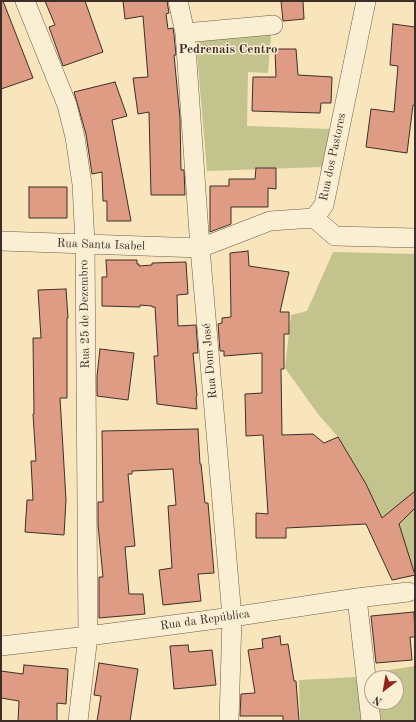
<!DOCTYPE html>
<html>
<head>
<meta charset="utf-8">
<style>
	body { margin:0 }
	#map { position:relative; width:416px; height:722px; overflow:hidden; background:#f8e5bc; font-family:"Old Standard TT",serif }
	canvas { display:block }
	.frame { position:absolute; inset:0; border:2px solid #3e2e28; pointer-events:none }
	.north { position:absolute; left:364px; top:670px; width:40px; height:40px; box-sizing:border-box; background:#faeed3; border:1px solid #afa18f; border-radius:50%; rotate:211deg; font-size:11px; font-weight:700; line-height:16px; text-align:center; color:#3e2e28 }
	.north::after { content:''; display:block; margin:auto; width:14px; height:18px; background:#8f2418; clip-path:polygon(50% 0,100% 100%,50% 72%,0 100%) }
</style>
</head>
<body>
<div id="map">
<canvas width="416" height="722"></canvas>
<div class="frame"></div>
<div class="north">N</div>
</div>
<script>
const g = document.querySelector('canvas').getContext('2d');
g.lineJoin = 'round';
function fill(path, color) {
  g.fillStyle = color;
  g.fill(path, 'evenodd');
}
function shape(rows) {
  const path = new Path2D();
  for (const r of rows) {
    path.moveTo(r[0], r[1]);
    for (let i = 2; i < r.length; i += 2) path.lineTo(r[i], r[i + 1]);
  }
  return path;
}
function strokePath(path, color, width, dash) {
  g.strokeStyle = color;
  g.lineWidth = width;
  g.lineCap = dash ? 'butt' : 'round';
  g.setLineDash(dash || []);
  g.stroke(path);
}
function label(font, color, halo, rows, align = 'center') {
  g.font = font + ' "Old Standard TT",serif';
  g.lineWidth = 3;
  g.setLineDash([]);
  g.textBaseline = 'middle';
  g.strokeStyle = halo;
  g.fillStyle = color;
  for (const [text, x, y, turn = 0] of rows) {
    g.save();
    g.translate(x, y);
    g.rotate((+turn || 0) * Math.PI / 180);
    g.textAlign = isNaN(turn) ? turn : align;
    if (halo) g.strokeText(text, 0, 0);
    g.fillText(text, 0, 0);
    g.restore();
  }
}
fill(shape([
	[271,34,268,73,248,72,247,126,331,129,322,167,207,171,196,42],
	[333,252,415,254,415,575,407,578,381,521,366,484,338,437,318,414,285,368,291,315,307,311],
	[415,666,415,721,381,721,379,702,396,702,396,678,376,678,376,672],
	[356,677,365,721,300,721,299,680]
]), '#c2c38d');
const building = shape([
	[1,1,3,1,33,78,1,89,1,1],
	[45,1,85,1,103,52,63,66,49,27,55,25,45,1],
	[123,1,167,1,169,13,166,14,168,29,173,28,174,35,176,55,174,55,180,118,181,170,184,170,185,195,151,195,149,112,138,114,133,78,148,77,143,16,125,19,123,1],
	[281,1,303,1,304,19,283,21,281,1],
	[393,24,415,27,415,105,413,105,407,153,366,147,371,109,394,112,398,66,390,65,393,24],
	[275,49,296,49,298,75,332,77,331,103,321,103,320,113,252,111,253,77,276,77,275,49],
	[115,82,127,116,112,120,131,221,107,221,107,201,103,201,102,172,92,174,86,134,74,92,115,82],
	[256,168,276,168,276,189,268,188,268,207,231,207,231,224,210,232,210,186,229,186,229,179,255,179,256,168],
	[29,187,67,187,67,218,29,218,29,187],
	[248,251,249,266,289,272,280,312,289,312,289,334,284,334,284,369,281,369,282,435,313,434,324,443,338,437,366,484,382,518,415,491,415,508,399,524,415,575,392,580,366,524,286,528,286,538,256,538,256,513,268,514,263,435,246,436,245,394,262,393,262,353,224,356,224,351,220,351,218,324,222,323,222,318,231,317,230,253,248,251],
	[106,260,137,260,137,264,139,264,139,266,152,265,152,263,186,262,188,294,177,295,178,326,196,325,198,353,193,353,197,396,196,397,197,409,157,404,154,356,158,356,155,307,152,307,152,306,140,305,140,307,102,306,102,277,107,277,106,260],
	[66,289,68,318,67,318,67,398,60,398,66,500,64,535,25,532,27,500,33,500,31,461,36,461,33,414,34,414,33,338,41,338,38,290,66,289],
	[100,349,134,353,128,400,97,396,97,376,100,349],
	[198,429,200,464,201,464,205,503,208,503,214,573,198,574,201,601,163,605,159,570,172,568,168,506,176,505,173,469,132,471,132,474,128,474,135,546,125,547,129,594,143,594,145,614,99,618,99,577,103,577,98,525,98,502,103,502,102,431,198,429],
	[414,612,415,637,410,637,412,660,376,663,371,616,414,612],
	[280,636,281,645,288,644,294,681,296,681,299,721,283,721,283,716,240,716,241,694,255,693,248,650,263,648,262,639,280,636],
	[188,645,189,652,212,650,216,685,174,689,170,646,188,645],
	[99,663,138,669,130,721,97,721,101,696,94,695,99,663],
	[24,665,68,669,66,704,57,703,57,721,18,721,19,701,1,698,1,671,23,674,24,665]
]);
fill(building, '#de9c85');
strokePath(building, '#3e2e28', 1);
const street = shape([
	[25,1,67,105,75,137,82,184,85,244,88,636,78,721],
	[178,1,185,33,200,248,232,617,229,721],
	[185,33,273,25],
	[314,218,335,236,415,238],
	[1,241,200,248,270,221,314,218,324,205,366,1],
	[357,598,371,721],
	[1,646,88,636,232,617,357,598,408,592]
]);
strokePath(street, '#6c5c4d', 20);
strokePath(street, '#faeed3', 19);
label('12px', '#3e2e28', '#faeed3', [
	["Rua dos Pastores",333,157,-78],
	["Rua Santa Isabel",101,245,2],
	["Rua 25 de Dezembro",85,314,-91],
	["Rua Dom José",210,361,-95],
	["Rua da República",205,620,-8]
]);
label('bold 13px', '#3e2e28', '#faeed3', [
	["Pedrenais Centro",228,50]
]);
</script>
</body>
</html>
